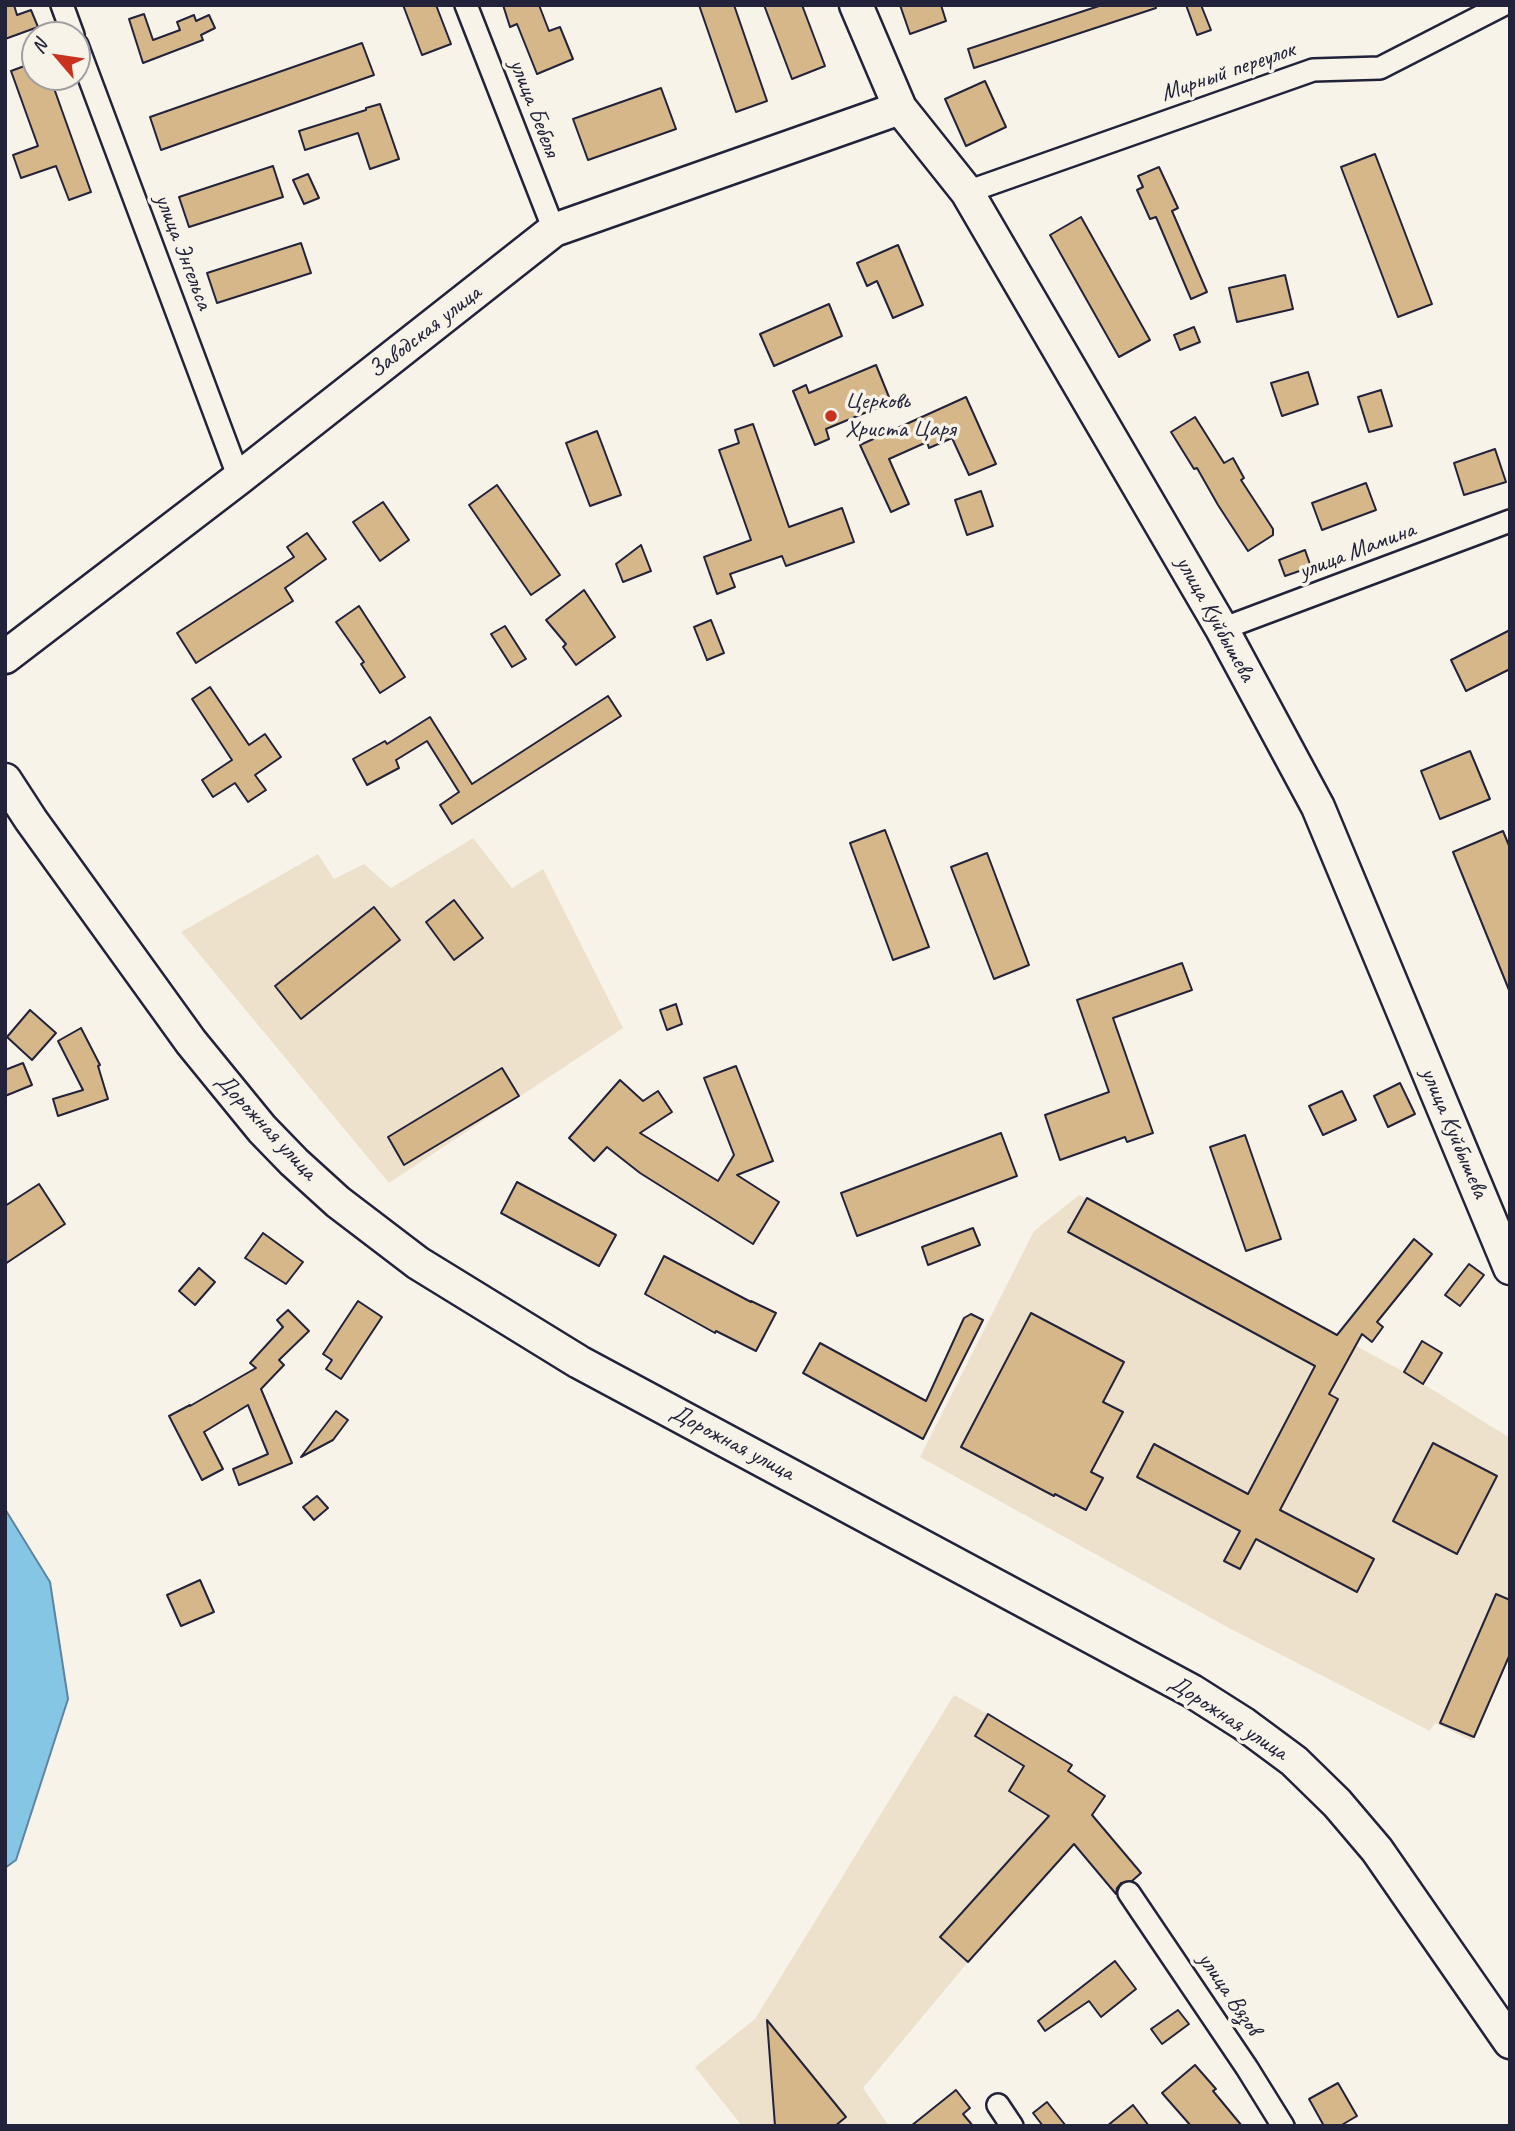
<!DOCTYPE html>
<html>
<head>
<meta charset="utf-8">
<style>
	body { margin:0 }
	#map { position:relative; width:1515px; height:2131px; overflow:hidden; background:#f7f3e8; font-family:Caveat,sans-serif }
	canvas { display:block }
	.frame { position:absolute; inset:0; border:7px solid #22223b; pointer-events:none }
	.north { position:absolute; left:21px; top:21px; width:70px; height:70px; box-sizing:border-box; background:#f7f3e8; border:2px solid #a29fa3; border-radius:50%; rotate:299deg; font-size:19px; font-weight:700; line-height:28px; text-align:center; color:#22223b }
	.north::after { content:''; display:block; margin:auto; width:24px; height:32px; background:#c8321e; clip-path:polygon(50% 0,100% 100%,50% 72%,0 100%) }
</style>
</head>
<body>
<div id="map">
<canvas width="1515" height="2131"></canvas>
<div class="frame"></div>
<div class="north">N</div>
</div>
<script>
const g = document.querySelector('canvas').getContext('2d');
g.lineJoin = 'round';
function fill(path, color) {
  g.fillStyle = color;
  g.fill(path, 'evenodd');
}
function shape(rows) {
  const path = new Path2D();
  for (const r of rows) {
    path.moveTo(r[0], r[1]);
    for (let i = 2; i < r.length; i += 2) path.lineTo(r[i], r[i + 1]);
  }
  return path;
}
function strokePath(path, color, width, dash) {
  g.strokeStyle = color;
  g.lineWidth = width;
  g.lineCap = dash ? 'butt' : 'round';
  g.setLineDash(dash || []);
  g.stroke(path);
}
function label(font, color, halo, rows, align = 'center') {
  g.font = font + ' Caveat,sans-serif';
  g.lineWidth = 7;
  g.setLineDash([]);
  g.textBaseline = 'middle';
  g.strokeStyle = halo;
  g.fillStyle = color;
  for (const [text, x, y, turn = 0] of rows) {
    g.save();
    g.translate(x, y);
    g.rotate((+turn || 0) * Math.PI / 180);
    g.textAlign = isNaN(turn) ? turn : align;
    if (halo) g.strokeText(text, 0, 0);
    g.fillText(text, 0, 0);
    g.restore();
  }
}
fill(shape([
	[473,838,512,888,543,869,623,1028,389,1183,181,932,318,854,334,879,364,864,391,888],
	[1079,1195,1404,1372,1510,1438,1510,1654,1472,1741,1435,1723,1430,1731,1229,1628,920,1457,1034,1231],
	[954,1695,988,1714,1072,1765,1068,1771,1105,1796,1074,1844,968,1962,863,2088,889,2126,742,2126,695,2067,755,2019]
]), '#ede1cc');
const water = shape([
	[5,1509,50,1582,68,1699,16,1860,5,1868,5,1509]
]);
fill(water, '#85c6e5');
strokePath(water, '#5d84a1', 2);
const building = shape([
	[5,5,14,5,17,15,31,10,38,27,5,39,5,5],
	[403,5,436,5,451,44,422,55,403,5],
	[503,5,539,5,549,31,560,27,573,59,537,74,517,24,510,27,503,5],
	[699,5,734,5,767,101,736,112,699,5],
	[764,5,802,5,825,66,792,79,764,5],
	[900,5,941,5,946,21,910,34,900,5],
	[1102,5,1155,5,1156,8,974,68,968,49,1102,5],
	[1186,5,1201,5,1211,30,1197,35,1186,5],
	[144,14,153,40,180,30,177,22,194,15,196,21,209,15,215,28,201,35,203,40,143,63,129,19,144,14],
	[362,43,374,75,161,150,150,117,362,43],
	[35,62,35,77,50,77,91,192,69,200,56,166,21,178,13,155,38,146,11,71,35,62],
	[985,81,1006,127,966,146,945,99,985,81],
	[661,88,676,129,588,160,573,119,661,88],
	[380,104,399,159,370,169,358,133,305,150,299,131,366,110,366,108,380,104],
	[1375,154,1432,304,1398,317,1341,167,1375,154],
	[273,166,283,197,189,227,179,197,273,166],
	[1159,167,1178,208,1172,211,1207,292,1191,299,1156,217,1150,219,1137,190,1143,187,1138,176,1159,167],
	[308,174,319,198,304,204,293,180,308,174],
	[1081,217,1150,340,1119,357,1050,235,1081,217],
	[301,243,311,273,217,303,207,273,301,243],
	[898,245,923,305,893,318,877,281,867,286,857,263,898,245],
	[1285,275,1293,309,1237,322,1229,288,1285,275],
	[829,304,842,336,774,366,760,334,829,304],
	[1194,327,1200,342,1180,350,1174,335,1194,327],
	[876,365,891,402,826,429,829,439,815,445,793,391,806,385,809,393,876,365],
	[1308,372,1318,404,1282,416,1271,383,1308,372],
	[1381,390,1392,426,1369,432,1358,397,1381,390],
	[966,397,996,464,969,475,952,438,929,448,927,442,889,459,909,504,891,512,860,445,966,397],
	[1195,417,1224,463,1233,458,1244,478,1241,480,1273,529,1273,535,1248,551,1218,505,1197,468,1194,469,1171,432,1195,417],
	[753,424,789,527,842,508,854,542,786,566,782,556,730,574,735,587,717,594,704,557,751,540,719,450,739,443,735,430,753,424],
	[597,431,621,495,590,506,566,443,597,431],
	[1495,449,1506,482,1464,495,1454,463,1495,449],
	[1366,483,1376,510,1322,530,1312,503,1366,483],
	[497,485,560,575,531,595,469,505,497,485],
	[981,491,993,526,967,535,955,500,981,491],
	[383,502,409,540,380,561,353,522,383,502],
	[307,533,326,559,285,588,293,601,196,663,177,633,294,557,287,547,307,533],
	[641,545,651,571,623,582,616,564,641,545],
	[1305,550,1311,567,1285,576,1279,560,1305,550],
	[584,590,615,637,576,665,563,647,566,644,546,620,584,590],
	[359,606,405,677,380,693,361,664,364,662,336,622,359,606],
	[711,620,724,653,707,660,694,627,711,620],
	[505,626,526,659,512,667,491,634,505,626],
	[1510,630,1510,669,1466,691,1451,660,1510,630],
	[210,687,249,745,265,734,281,757,255,775,266,790,248,802,235,783,213,797,202,780,232,760,192,699,210,687],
	[608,696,621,716,452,824,440,805,459,792,427,741,396,760,399,768,367,785,353,759,385,741,387,744,430,717,472,784,608,696],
	[1470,751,1490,799,1440,819,1421,771,1470,751],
	[885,830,929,947,893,960,850,843,885,830],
	[1503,831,1510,848,1509,990,1453,852,1503,831],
	[987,853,1029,965,994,979,951,867,987,853],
	[454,900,483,938,454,960,426,922,454,900],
	[374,907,400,940,301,1019,275,986,374,907],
	[1182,963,1192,990,1113,1018,1153,1133,1127,1142,1125,1137,1060,1160,1045,1115,1109,1092,1077,1000,1182,963],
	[676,1004,682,1024,667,1030,660,1010,676,1004],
	[30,1010,56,1033,32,1060,7,1037,30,1010],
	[81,1028,100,1065,98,1066,108,1099,58,1116,53,1099,83,1090,58,1041,81,1028],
	[23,1063,32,1085,5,1096,5,1070,23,1063],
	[736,1066,773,1161,737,1175,779,1202,753,1244,640,1173,607,1147,594,1161,569,1138,620,1080,643,1101,658,1091,672,1112,640,1133,718,1181,734,1155,704,1078,736,1066],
	[502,1068,519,1096,404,1165,388,1137,502,1068],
	[1400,1083,1415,1114,1388,1127,1374,1096,1400,1083],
	[1342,1091,1356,1120,1323,1135,1309,1106,1342,1091],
	[1001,1133,1017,1176,857,1236,841,1193,1001,1133],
	[1245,1135,1281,1239,1246,1251,1210,1147,1245,1135],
	[517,1182,616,1235,599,1266,501,1213,517,1182],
	[39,1184,65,1224,5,1264,5,1206,39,1184],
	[1087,1198,1337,1335,1414,1239,1432,1254,1377,1322,1383,1327,1372,1342,1362,1334,1329,1394,1338,1399,1280,1510,1374,1559,1357,1592,1256,1539,1240,1569,1224,1561,1240,1531,1137,1477,1154,1444,1248,1494,1315,1366,1068,1232,1087,1198],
	[973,1228,980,1245,928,1265,922,1247,973,1228],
	[263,1233,303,1262,286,1284,245,1258,263,1233],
	[664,1256,751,1302,751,1301,776,1313,756,1351,716,1331,715,1333,645,1294,664,1256],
	[1469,1264,1484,1275,1460,1306,1445,1295,1469,1264],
	[199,1268,215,1282,195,1305,179,1291,199,1268],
	[358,1301,382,1317,341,1379,326,1369,332,1360,323,1354,358,1301],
	[288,1310,309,1331,279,1360,284,1365,261,1389,292,1463,239,1485,233,1469,268,1454,248,1405,204,1432,223,1469,202,1480,169,1416,190,1405,190,1406,256,1368,250,1363,283,1327,277,1320,288,1310],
	[1031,1313,1124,1362,1103,1402,1123,1412,1091,1472,1103,1478,1086,1510,1055,1494,1054,1496,961,1447,1031,1313],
	[971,1314,983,1320,923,1439,803,1373,820,1343,926,1401,964,1318,971,1314],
	[1422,1341,1442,1353,1423,1384,1404,1372,1422,1341],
	[336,1411,348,1420,333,1440,301,1457,336,1411],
	[1433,1443,1497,1476,1457,1554,1393,1521,1433,1443],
	[317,1496,328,1508,314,1520,303,1507,317,1496],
	[200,1580,214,1612,181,1626,167,1595,200,1580],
	[1496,1594,1510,1600,1510,1654,1474,1737,1440,1723,1496,1594],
	[988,1714,1072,1765,1068,1771,1105,1796,1092,1815,1141,1873,1132,1881,1121,1883,1117,1888,1116,1894,1074,1844,968,1962,940,1937,1049,1816,1009,1791,1024,1766,975,1736,988,1714],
	[1115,1961,1136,1989,1101,2017,1089,2001,1045,2031,1038,2021,1115,1961],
	[1178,2010,1189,2024,1162,2044,1151,2029,1178,2010],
	[767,2020,846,2117,835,2126,775,2126,767,2020],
	[1195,2065,1216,2089,1213,2091,1242,2126,1191,2126,1162,2093,1195,2065],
	[1338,2083,1357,2116,1340,2126,1324,2126,1309,2099,1338,2083],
	[956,2090,970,2108,963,2114,973,2126,911,2126,956,2090],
	[1047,2102,1066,2126,1043,2126,1033,2113,1047,2102],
	[1133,2105,1149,2126,1107,2126,1133,2105]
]);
fill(building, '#d6b789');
strokePath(building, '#22223b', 2);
const street = shape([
	[62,5,73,35],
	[466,5,554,230],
	[77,45,239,478],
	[967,192,1313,70,1380,68,1503,5],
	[1222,629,1510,521],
	[1129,1893,1247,2068,1283,2126],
	[998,2105,1012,2126]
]);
const secondary = shape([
	[856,5,900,108,967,192,1222,629,1318,807,1510,1268],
	[5,657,239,478,554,230,900,108],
	[5,780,31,820,191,1042,262,1129,294,1162,338,1202,418,1263,579,1362,1192,1691,1244,1724,1294,1761,1337,1803,1377,1850,1510,2042]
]);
strokePath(street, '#22223b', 26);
strokePath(secondary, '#22223b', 37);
strokePath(street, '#f7f3e8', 21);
strokePath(secondary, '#f7f3e8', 32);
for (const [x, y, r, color] of [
	[831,416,7,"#c8321e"]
]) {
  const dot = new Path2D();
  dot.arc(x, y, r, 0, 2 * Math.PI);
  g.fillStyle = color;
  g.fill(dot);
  strokePath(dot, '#f7f3e8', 2.5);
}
label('24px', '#22223b', '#f7f3e8', [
	["Мирный переулок",1228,72,-19],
	["улица Бебеля",534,108,69],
	["улица Энгельса",183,252,69],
	["Заводская улица",425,332,-38],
	["улица Мамина",1357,551,-21],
	["улица Куйбышева",1215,619,61],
	["Дорожная улица",266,1127,47],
	["улица Куйбышева",1454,1133,67],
	["Дорожная улица",732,1443,28],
	["Дорожная улица",1228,1718,33],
	["улица Вязов",1229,1994,56]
]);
label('24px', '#22223b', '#f7f3e8', [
	["Церковь",845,402],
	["Христа Царя",845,430]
], 'left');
</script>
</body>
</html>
